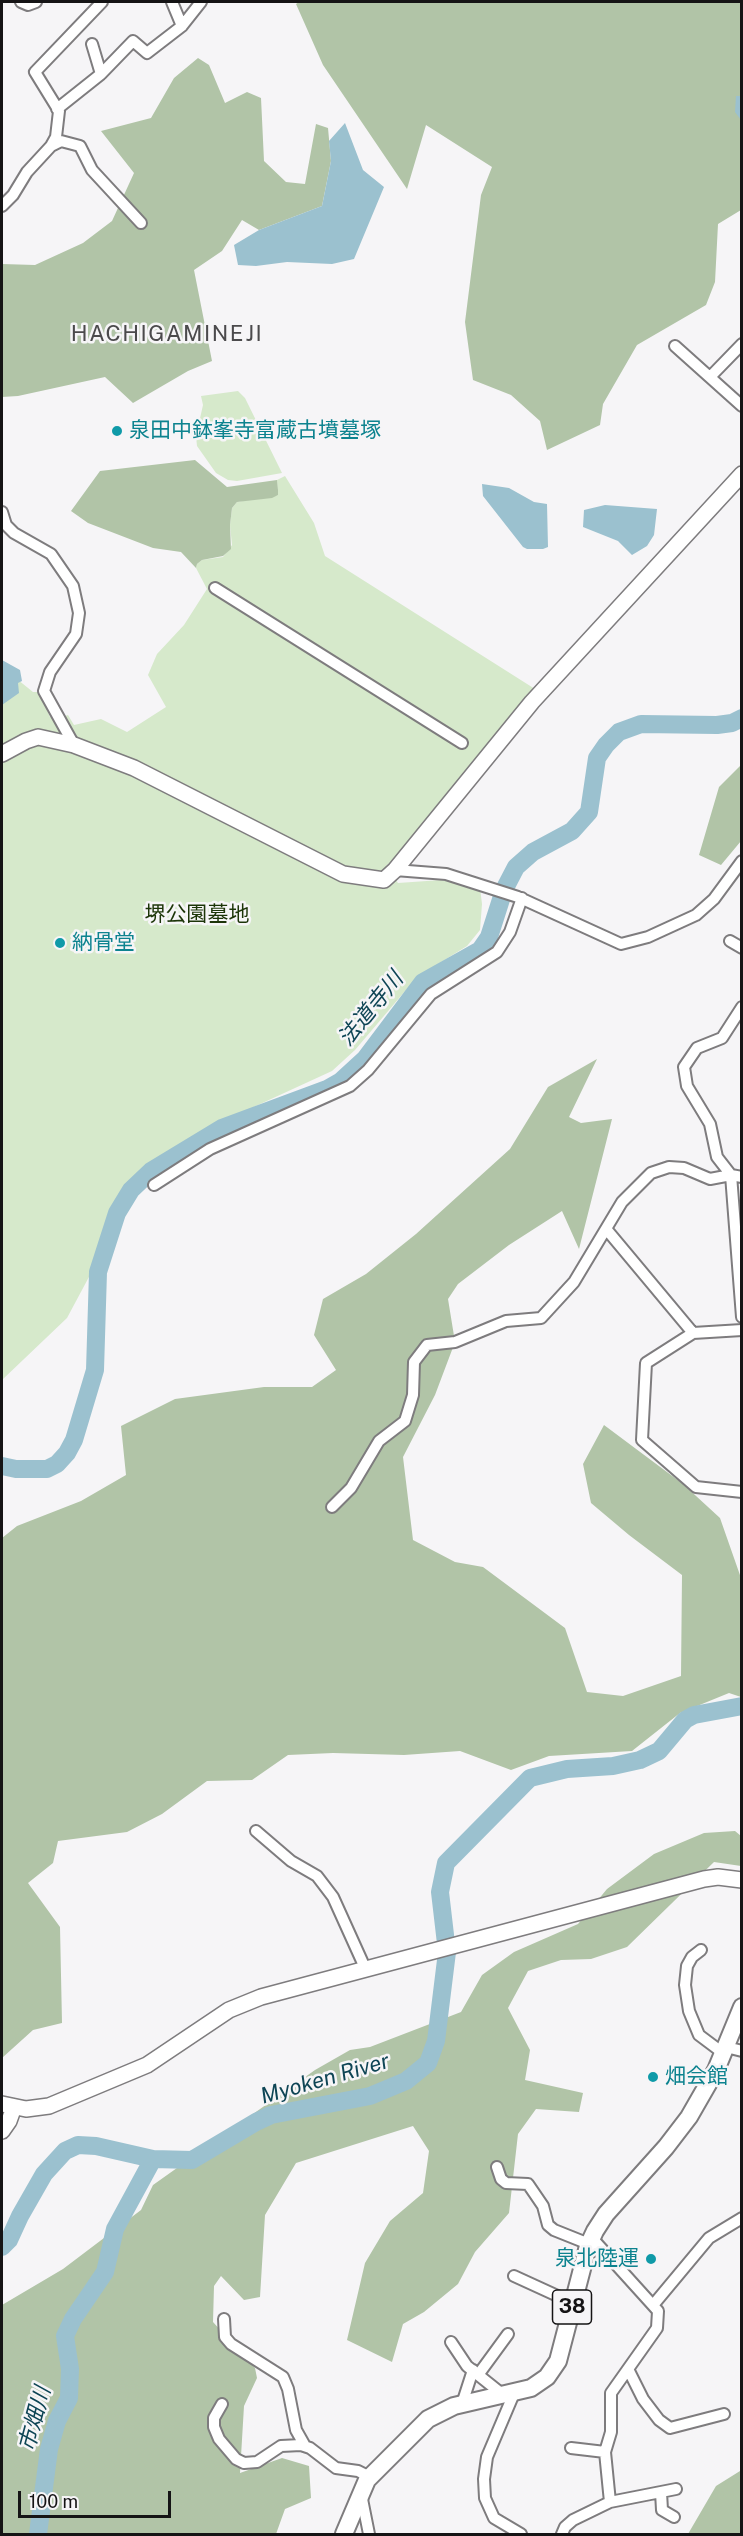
<!DOCTYPE html>
<html>
<head>
<meta charset="utf-8">
<style>
	body { margin:0 }
	#map { position:relative; width:743px; height:2536px; overflow:hidden; background:#f6f5f7; font-family:"Public Sans",sans-serif }
	canvas { display:block }
	.frame { position:absolute; inset:0; border:3px solid #151415; pointer-events:none }
	.scale { position:absolute; left:18px; top:2491px; width:153px; height:27px; box-sizing:border-box; border:3px solid #151415; border-top:0; padding-left:8px; font-size:18px; line-height:21px; white-space:nowrap; color:#151415; -webkit-text-stroke:4px #f6f5f7; paint-order:stroke }
</style>
</head>
<body>
<div id="map">
<canvas width="743" height="2536"></canvas>
<div class="frame"></div>
<div class="scale">100 m</div>
</div>
<script>
const g = document.querySelector('canvas').getContext('2d');
g.lineJoin = 'round';
function fill(path, color) {
  g.fillStyle = color;
  g.fill(path, 'evenodd');
}
function shape(rows) {
  const path = new Path2D();
  for (const r of rows) {
    path.moveTo(r[0], r[1]);
    for (let i = 2; i < r.length; i += 2) path.lineTo(r[i], r[i + 1]);
  }
  return path;
}
function strokePath(path, color, width, dash) {
  g.strokeStyle = color;
  g.lineWidth = width;
  g.lineCap = dash ? 'butt' : 'round';
  g.setLineDash(dash || []);
  g.stroke(path);
}
function label(font, color, halo, rows, align = 'center') {
  g.font = font + ' "Public Sans","Noto Sans JP",sans-serif';
  g.lineWidth = 5;
  g.setLineDash([]);
  g.textBaseline = 'middle';
  g.strokeStyle = halo;
  g.fillStyle = color;
  for (const [text, x, y, turn = 0] of rows) {
    g.save();
    g.translate(x, y);
    g.rotate((+turn || 0) * Math.PI / 180);
    g.textAlign = isNaN(turn) ? turn : align;
    if (halo) g.strokeText(text, 0, 0);
    g.fillText(text, 0, 0);
    g.restore();
  }
}
fill(shape([
	[238,391,245,398,282,473,237,481,228,480,216,473,197,446,196,436,203,405,201,396],
	[285,476,314,523,325,556,535,689,397,857,386,866,398,883,441,880,480,888,482,904,480,930,467,946,417,977,355,1050,332,1071,208,1128,148,1165,115,1213,90,1275,67,1318,2,1380,2,667,33,692,40,692,50,717,62,717,68,715,74,725,101,719,127,732,166,707,148,675,157,654,184,625,207,589,196,568,197,564,202,560,223,557,232,545,230,525,232,508,237,502,278,495,277,480]
]), '#d6e9cb');
fill(shape([
	[299,2,741,2,741,210,718,224,715,282,706,305,637,345,603,404,600,425,547,450,540,421,511,395,473,380,465,322,481,195,492,167,426,125,407,189,323,65,296,4],
	[198,58,209,65,225,103,247,92,261,98,264,161,286,182,305,184,316,124,328,128,331,161,322,206,259,230,242,220,222,251,194,270,212,361,188,371,133,403,105,377,18,396,2,397,2,264,35,265,83,243,112,221,134,173,101,131,151,118,174,78],
	[195,460,227,487,277,480,278,490,278,495,272,498,237,502,232,508,230,525,231,549,223,556,202,560,197,564,196,568,181,552,153,548,88,523,71,511,100,471],
	[741,765,741,841,721,865,699,855,719,787],
	[597,1059,569,1117,581,1123,612,1119,579,1249,562,1211,509,1245,458,1284,448,1299,455,1342,435,1395,403,1457,413,1540,455,1562,483,1567,565,1628,587,1692,623,1696,681,1676,682,1575,629,1535,591,1503,583,1464,604,1425,683,1484,720,1518,741,1578,741,1697,729,1693,680,1713,632,1751,549,1756,511,1770,460,1751,404,1755,333,1753,288,1755,252,1780,207,1781,162,1814,127,1832,58,1841,53,1863,28,1883,60,1927,62,2023,33,2030,2,2058,2,1538,17,1526,81,1501,126,1475,121,1426,175,1399,264,1387,312,1387,336,1370,314,1335,323,1299,366,1274,416,1234,510,1149,548,1087],
	[735,1831,741,1836,741,1866,714,1862,627,1947,591,1959,561,1960,528,1971,508,2008,530,2050,525,2080,583,2093,579,2112,536,2109,518,2134,509,2213,475,2252,458,2284,424,2312,403,2324,392,2362,347,2340,365,2263,390,2221,423,2193,429,2151,413,2126,296,2163,265,2215,260,2297,244,2300,221,2276,214,2286,213,2322,255,2368,257,2378,244,2406,240,2473,282,2458,309,2466,311,2498,285,2509,276,2534,2,2534,2,2305,63,2269,141,2210,153,2185,315,2070,350,2050,370,2047,461,2012,482,1975,514,1952,578,1924,607,1889,654,1854,704,1833],
	[740,2471,741,2534,688,2534,716,2486]
]), '#b1c4a7');
fill(shape([
	[736,96,741,96,741,120,735,112],
	[345,123,363,170,384,187,354,259,332,264,287,262,256,266,238,265,234,245,259,230,322,206,331,161,329,141],
	[482,484,509,488,534,502,547,504,548,547,543,549,527,549,523,547,483,496],
	[605,505,657,509,654,535,647,546,632,555,618,541,583,527,584,510],
	[2,660,20,670,22,681,18,683,19,693,2,705]
]), '#9bc1cf');
strokePath(shape([
	[2,1466,16,1469,47,1469,57,1464,67,1453,74,1440,95,1370,98,1272,117,1213,131,1190,151,1171,222,1128,327,1089,341,1081,365,1059,423,982,480,950,489,937,504,890,516,867,533,852,572,831,589,812,597,758,606,745,619,732,641,724,717,725,732,723,742,718],
	[2,2247,9,2240,20,2216,44,2174,65,2151,78,2145,96,2146,153,2159,192,2160,256,2122,271,2115,370,2096,406,2081,428,2063,436,2041,447,1952,440,1892,446,1863,530,1778,567,1769,613,1766,640,1760,659,1751,685,1720,694,1715,742,1706],
	[38,2534,49,2449,57,2421,69,2398,70,2369,65,2336,73,2319,105,2272,115,2229,153,2159]
]), '#9bc1cf', 18);
const street = shape([
	[21,2,28,5,36,2],
	[172,2,182,26],
	[92,44,101,74],
	[57,109,101,74,133,41,147,53,182,26,201,2],
	[51,146,61,141,80,146,92,170,141,223],
	[2,206,13,195,27,172,51,146,56,137,59,111,35,72,102,2],
	[675,346,742,406],
	[710,377,742,344],
	[2,512,6,525,14,533,51,554,73,586,79,613,76,634,50,672,44,691,74,745],
	[215,588,462,743],
	[395,870,446,874,518,897,621,944,648,937,696,915,714,899,742,861],
	[730,941,742,948],
	[742,1007,722,1038,697,1048,684,1067,687,1086,710,1124,717,1157,731,1175,742,1177],
	[154,1185,210,1149,350,1086,368,1070,431,994,497,952,510,932,522,898],
	[607,1230,693,1333,742,1330],
	[693,1333,646,1363,642,1440,696,1487,742,1492],
	[332,1507,351,1488,379,1441,405,1421,413,1395,414,1362,427,1345,455,1342,506,1321,541,1318,574,1282,622,1202,651,1173,669,1167,684,1168,710,1179,731,1175,742,1317],
	[256,1831,291,1861,317,1876,333,1897,366,1970],
	[701,1950,692,1957,687,1966,685,1985,689,2011,699,2035,723,2053],
	[726,2047,742,2051],
	[497,2167,501,2179,506,2183,528,2184,543,2206,548,2225,554,2230,589,2244],
	[592,2238,658,2311,657,2328,611,2393,611,2432,605,2452,610,2502],
	[514,2276,573,2303],
	[654,2304,709,2238,742,2218],
	[224,2319,225,2337,231,2344,283,2377,288,2389,296,2430,305,2446],
	[451,2342,467,2366,502,2394],
	[628,2369,643,2399,659,2420,670,2428,724,2414],
	[478,2375,508,2334],
	[515,2391,487,2457,484,2479,485,2498,494,2518,521,2534],
	[222,2404,214,2418,214,2427,219,2439,236,2459,244,2463,257,2462,281,2446,301,2445,310,2448,336,2468,358,2471,370,2477],
	[462,2404,473,2370],
	[571,2448,605,2452],
	[661,2492,662,2510,674,2517],
	[361,2494,369,2534],
	[562,2534,565,2527,573,2520,610,2502,676,2489]
]);
const secondary = shape([
	[2,754,26,741,38,737,74,745,134,768,343,874,384,880,395,870,532,702,742,474],
	[2,2104,26,2109,49,2106,147,2065,229,2010,261,1997,704,1879,718,1877,742,1880],
	[2,2131,9,2121,14,2107]
]);
const primary = shape([
	[344,2534,367,2480,428,2419,454,2406,531,2388,547,2377,558,2361,588,2246,595,2231,606,2214,666,2147,689,2117,716,2070,742,2007]
]);
strokePath(street, '#7e7c7e', 14);
strokePath(secondary, '#7e7c7e', 18);
strokePath(primary, '#7e7c7e', 20);
strokePath(street, '#fff', 10);
strokePath(secondary, '#fff', 15);
strokePath(primary, '#fff', 16);
for (const [x, y, r, color] of [
	[117,431,6,"#0f9aa8"],
	[60,943,6,"#0f9aa8"],
	[653,2077,6,"#0f9aa8"],
	[651,2259,6,"#0f9aa8"]
]) {
  const dot = new Path2D();
  dot.arc(x, y, r, 0, 2 * Math.PI);
  g.fillStyle = color;
  g.fill(dot);
  strokePath(dot, '#f6f5f7', 2);
}
for (const [x, y, w] of [
	[572,2307,39]
]) {
  const box = new Path2D();
  box.roundRect(x - w / 2, y - 17, w, 34, 4.5);
  g.fillStyle = '#f6f5f7';
  g.fill(box);
  strokePath(box, '#151415', 1.5);
}
label('bold 20px', '#151415', null, [
	["38",572,2307]
]);
label('21px', '#0d838f', '#f6f5f7', [
	["泉田中鉢峯寺富蔵古墳墓塚",129,431],
	["納骨堂",72,943],
	["畑会館",665,2077],
	["泉北陸運",639,2259,"right"]
], 'left');
label('21px', '#1c3508', '#f6f5f7', [
	["堺公園墓地",197,915]
]);
g.letterSpacing = '1.5px';
label('22px', '#4b4a4c', '#f6f5f7', [
	["HACHIGAMINEJI",167,334]
]);
g.letterSpacing = '0px';
label('italic 22px', '#0e4555', '#f6f5f7', [
	["法道寺川",371,1009,-51],
	["Myoken River",325,2079,-16],
	["市畑川",35,2419,-75]
]);
</script>
</body>
</html>
